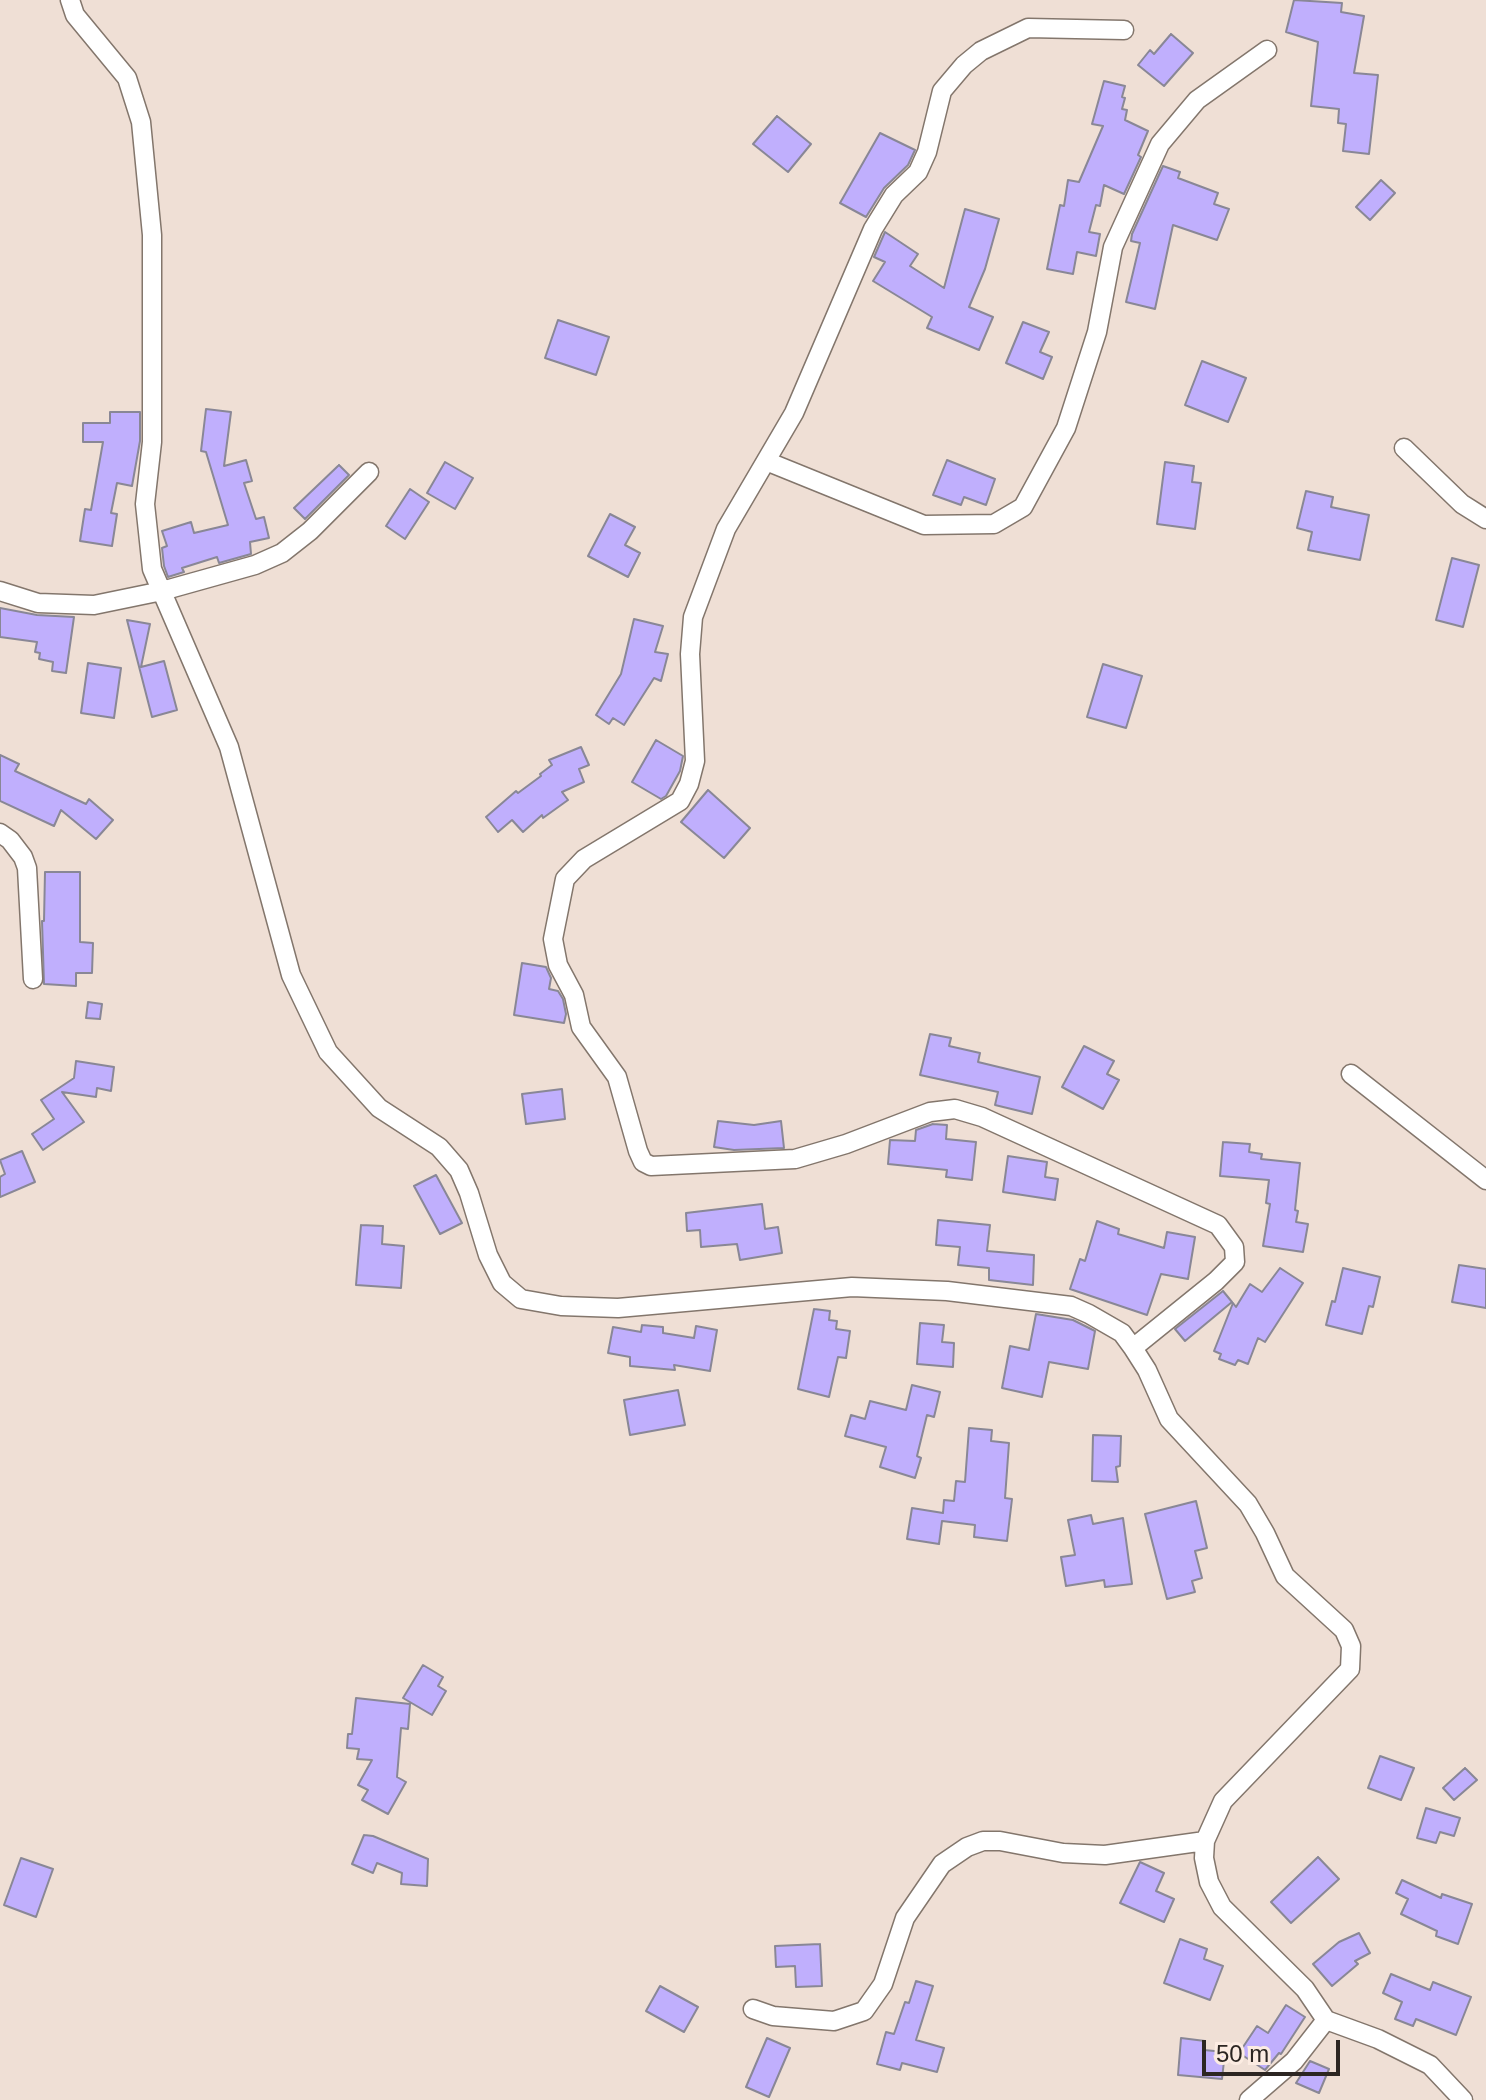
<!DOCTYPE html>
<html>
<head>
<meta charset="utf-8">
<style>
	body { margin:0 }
	#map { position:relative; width:1486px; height:2100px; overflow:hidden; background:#efdfd5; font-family:Arial,sans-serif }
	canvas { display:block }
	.scale { position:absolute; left:1202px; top:2040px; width:138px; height:36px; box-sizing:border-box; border:4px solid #2c2622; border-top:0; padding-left:10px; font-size:24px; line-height:28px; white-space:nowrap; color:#2c2622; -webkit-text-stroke:6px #fcece2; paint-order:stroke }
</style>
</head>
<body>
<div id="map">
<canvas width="1486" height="2100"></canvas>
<div class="scale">50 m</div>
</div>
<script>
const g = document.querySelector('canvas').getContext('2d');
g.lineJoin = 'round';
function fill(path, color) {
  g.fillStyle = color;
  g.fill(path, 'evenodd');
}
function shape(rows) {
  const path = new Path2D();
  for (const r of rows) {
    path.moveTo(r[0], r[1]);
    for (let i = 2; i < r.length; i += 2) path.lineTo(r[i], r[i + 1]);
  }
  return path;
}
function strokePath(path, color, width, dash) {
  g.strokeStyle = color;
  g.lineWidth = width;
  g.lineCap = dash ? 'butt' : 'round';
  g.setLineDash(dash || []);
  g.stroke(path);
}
const building = shape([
	[1294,0,1342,3,1341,12,1364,16,1354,73,1378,75,1369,154,1343,151,1346,124,1338,123,1339,109,1311,106,1318,42,1286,32,1294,0],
	[1171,34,1193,53,1164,86,1138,65,1150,50,1154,54,1171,34],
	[1104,81,1125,86,1122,97,1125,98,1122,109,1127,110,1125,120,1148,131,1138,155,1141,157,1124,194,1104,185,1100,206,1096,205,1089,232,1100,234,1096,256,1077,252,1073,274,1047,269,1060,205,1064,206,1068,180,1079,182,1103,126,1092,124,1104,81],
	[777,116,811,144,788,172,753,144,777,116],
	[880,133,915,150,908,165,884,188,866,217,840,203,880,133],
	[1163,166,1180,172,1178,178,1218,193,1214,204,1229,209,1217,240,1173,225,1155,309,1126,302,1140,243,1131,241,1132,234,1163,166],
	[1381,180,1395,193,1370,220,1356,207,1381,180],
	[965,209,999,219,985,269,969,307,993,317,979,350,927,328,932,317,873,281,885,262,874,257,885,232,918,254,910,266,944,288,965,209],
	[558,320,609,337,596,375,545,358,558,320],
	[1023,322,1049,332,1040,352,1052,357,1043,379,1006,363,1023,322],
	[1202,361,1246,378,1228,422,1185,405,1202,361],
	[206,409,231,412,224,466,246,460,252,481,244,483,256,519,264,517,269,538,250,542,251,554,219,563,217,557,182,568,184,572,168,577,164,566,162,548,167,546,162,531,191,522,194,533,228,525,206,452,201,451,206,409],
	[110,412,140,412,140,441,132,486,117,483,111,513,117,514,112,546,80,541,85,509,91,510,103,442,83,442,83,423,110,423,110,412],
	[947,460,995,479,986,505,964,497,961,505,933,495,947,460],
	[445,462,473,478,455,509,427,493,445,462],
	[1165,462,1194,466,1192,482,1201,483,1195,529,1157,524,1165,462],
	[339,465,349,475,305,519,294,508,339,465],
	[410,489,429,502,405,539,386,526,410,489],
	[1306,491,1333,497,1331,507,1369,515,1360,560,1308,550,1312,532,1297,528,1306,491],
	[610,514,635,527,625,545,640,553,628,577,588,556,610,514],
	[1452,558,1479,565,1463,627,1436,620,1452,558],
	[0,608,37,615,74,617,66,673,52,671,53,662,39,659,40,653,35,652,37,642,0,637,0,608],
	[634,619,663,626,655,652,668,654,661,681,654,678,624,725,613,718,609,724,596,715,621,674,634,619],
	[127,620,150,624,141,667,164,661,177,710,152,717,127,620],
	[88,663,121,668,114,718,81,713,88,663],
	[1103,664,1142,676,1126,728,1087,717,1103,664],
	[656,740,683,756,680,771,666,796,661,799,632,782,656,740],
	[581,747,589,765,579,769,584,782,562,792,568,800,543,818,542,815,523,832,512,820,498,832,486,817,516,791,518,793,541,776,540,774,552,765,549,760,581,747],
	[0,755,19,764,15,771,86,804,89,799,113,820,96,839,61,810,54,826,0,801,0,755],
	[708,790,750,828,724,858,681,822,708,790],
	[45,872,80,872,80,942,93,943,92,973,76,973,76,986,44,984,42,921,44,921,45,872],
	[522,963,546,967,551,978,549,989,558,991,563,999,566,1014,564,1023,514,1015,522,963],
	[88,1002,102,1004,100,1019,86,1018,88,1002],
	[930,1034,951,1038,949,1046,980,1053,978,1062,1040,1077,1032,1114,995,1105,998,1092,920,1075,930,1034],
	[1084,1046,1114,1061,1107,1074,1119,1080,1103,1109,1062,1087,1084,1046],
	[76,1061,114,1067,111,1091,97,1088,96,1097,62,1092,84,1122,43,1150,32,1134,54,1119,41,1100,74,1078,76,1061],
	[562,1089,565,1119,526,1124,522,1094,562,1089],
	[718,1121,754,1125,781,1121,784,1148,734,1150,714,1147,718,1121],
	[933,1124,947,1125,946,1139,976,1142,972,1180,946,1177,947,1170,888,1164,890,1140,915,1141,916,1130,933,1124],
	[1223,1142,1250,1144,1249,1152,1262,1154,1261,1159,1300,1163,1295,1210,1298,1211,1296,1222,1308,1224,1303,1252,1263,1246,1270,1204,1266,1203,1269,1180,1220,1176,1223,1142],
	[22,1151,35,1182,0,1197,0,1177,5,1174,0,1160,22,1151],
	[1008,1156,1047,1162,1045,1177,1058,1179,1055,1200,1003,1192,1008,1156],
	[436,1175,462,1223,440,1234,414,1186,436,1175],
	[762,1204,765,1229,778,1227,782,1253,740,1260,737,1244,701,1247,700,1230,687,1231,686,1213,762,1204],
	[938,1220,990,1225,987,1251,1034,1255,1033,1285,989,1280,989,1268,958,1265,960,1247,936,1245,938,1220],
	[1097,1221,1119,1229,1118,1234,1164,1248,1167,1232,1195,1237,1188,1279,1161,1274,1147,1315,1070,1289,1080,1259,1085,1261,1097,1221],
	[361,1225,383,1226,382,1244,404,1246,401,1288,356,1285,361,1225],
	[1459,1265,1486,1269,1486,1308,1452,1302,1459,1265],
	[1280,1268,1303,1283,1265,1342,1258,1338,1248,1364,1238,1360,1235,1365,1219,1359,1221,1354,1214,1351,1233,1303,1236,1307,1250,1284,1262,1292,1280,1268],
	[1343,1268,1380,1277,1373,1307,1369,1306,1362,1334,1326,1325,1332,1301,1335,1302,1343,1268],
	[1223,1291,1232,1302,1185,1341,1175,1329,1223,1291],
	[814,1309,830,1311,829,1320,837,1321,836,1329,850,1331,846,1358,838,1357,829,1397,798,1389,814,1309],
	[1036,1314,1073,1320,1095,1331,1088,1369,1049,1362,1042,1397,1002,1388,1010,1346,1029,1350,1036,1314],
	[920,1323,944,1325,942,1342,954,1343,953,1367,917,1364,920,1323],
	[642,1325,663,1327,663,1333,694,1338,696,1326,717,1330,710,1371,674,1365,675,1370,630,1366,630,1357,608,1353,613,1327,641,1332,642,1325],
	[912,1385,940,1392,934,1417,927,1415,917,1456,921,1458,915,1478,880,1467,886,1447,845,1436,851,1415,865,1419,870,1401,906,1410,912,1385],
	[678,1390,685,1425,630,1435,624,1400,678,1390],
	[969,1428,992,1430,991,1441,1009,1443,1005,1498,1012,1499,1007,1541,974,1537,975,1525,942,1521,939,1544,907,1539,912,1508,943,1513,944,1500,954,1501,956,1481,965,1482,969,1428],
	[1093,1435,1121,1436,1120,1466,1116,1467,1118,1482,1092,1481,1093,1435],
	[1196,1501,1207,1548,1195,1551,1202,1578,1192,1581,1195,1592,1167,1599,1145,1514,1196,1501],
	[1091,1515,1093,1524,1123,1518,1132,1584,1105,1587,1104,1580,1066,1586,1061,1557,1075,1555,1068,1520,1091,1515],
	[423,1665,443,1677,438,1686,446,1691,432,1715,403,1698,423,1665],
	[356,1698,410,1704,408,1729,401,1728,397,1777,406,1782,388,1814,362,1800,368,1790,358,1785,372,1760,357,1759,359,1749,347,1748,348,1734,352,1734,356,1698],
	[1380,1756,1414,1768,1401,1800,1368,1788,1380,1756],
	[1465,1768,1477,1780,1454,1800,1443,1788,1465,1768],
	[1426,1808,1460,1818,1454,1836,1440,1832,1436,1843,1417,1838,1426,1808],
	[364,1835,373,1836,428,1859,427,1886,401,1884,402,1873,377,1863,373,1873,352,1864,364,1835],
	[1318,1857,1339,1879,1291,1923,1271,1902,1318,1857],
	[21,1858,53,1869,36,1917,4,1905,21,1858],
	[1140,1862,1164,1873,1156,1891,1174,1899,1164,1922,1120,1903,1140,1862],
	[1402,1880,1441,1898,1442,1894,1472,1904,1458,1944,1436,1936,1437,1931,1401,1914,1408,1899,1396,1893,1402,1880],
	[1359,1933,1370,1953,1355,1961,1358,1964,1332,1986,1313,1964,1339,1942,1359,1933],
	[1180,1939,1207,1949,1204,1959,1223,1966,1210,2000,1164,1983,1180,1939],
	[820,1944,822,1986,796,1987,795,1966,776,1967,775,1946,820,1944],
	[1391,1974,1430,1990,1433,1982,1471,1997,1456,2035,1416,2019,1413,2026,1395,2019,1402,2002,1383,1993,1391,1974],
	[916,1981,933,1986,916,2040,944,2048,937,2072,902,2063,900,2070,877,2064,886,2032,894,2034,905,2002,909,2003,916,1981],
	[660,1986,698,2007,684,2032,646,2011,660,1986],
	[1286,2005,1305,2017,1281,2054,1279,2053,1265,2070,1239,2053,1257,2026,1268,2033,1286,2005],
	[767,2038,790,2048,769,2097,746,2087,767,2038],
	[1181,2038,1205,2041,1204,2050,1225,2052,1222,2079,1178,2075,1181,2038],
	[1310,2061,1329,2069,1319,2093,1296,2083,1310,2061]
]);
fill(building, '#c0affd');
strokePath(building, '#898796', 2);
const minor = shape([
	[70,0,75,15,127,78,141,122,152,235,152,442,145,504,152,569,229,747,291,975,328,1052,379,1108,439,1147,459,1170,469,1193,488,1255,502,1283,521,1299,561,1306,618,1308,852,1287,947,1291,1071,1306,1089,1314,1122,1333,1133,1348,1147,1370,1169,1419,1248,1504,1265,1533,1285,1576,1344,1630,1351,1646,1350,1669,1223,1801,1205,1841,1204,1858,1209,1882,1222,1907,1305,1989,1326,2020,1294,2061,1249,2100],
	[1124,30,1028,28,981,51,964,65,942,91,927,152,918,172,894,195,873,229,794,413,726,529,693,617,690,654,695,761,689,784,680,801,584,859,565,879,553,939,558,965,574,995,581,1027,617,1077,638,1151,643,1162,651,1166,795,1159,846,1144,930,1112,955,1109,982,1117,1218,1225,1234,1247,1235,1262,1216,1281,1133,1348],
	[1404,448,1462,504,1486,519],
	[766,461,924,525,994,524,1023,507,1066,428,1097,332,1113,247,1160,144,1197,100,1267,50],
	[0,591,38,603,94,605,162,591,255,565,282,553,310,531,369,472],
	[0,833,10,840,23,857,27,868,33,979],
	[1351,1074,1486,1180],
	[753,2009,773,2016,834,2021,864,2011,883,1984,905,1918,942,1864,967,1847,983,1841,1000,1841,1063,1853,1105,1855,1205,1841],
	[1326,2020,1378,2039,1430,2065,1463,2100]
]);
strokePath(minor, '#83766c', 21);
strokePath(minor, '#fff', 18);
</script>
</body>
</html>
